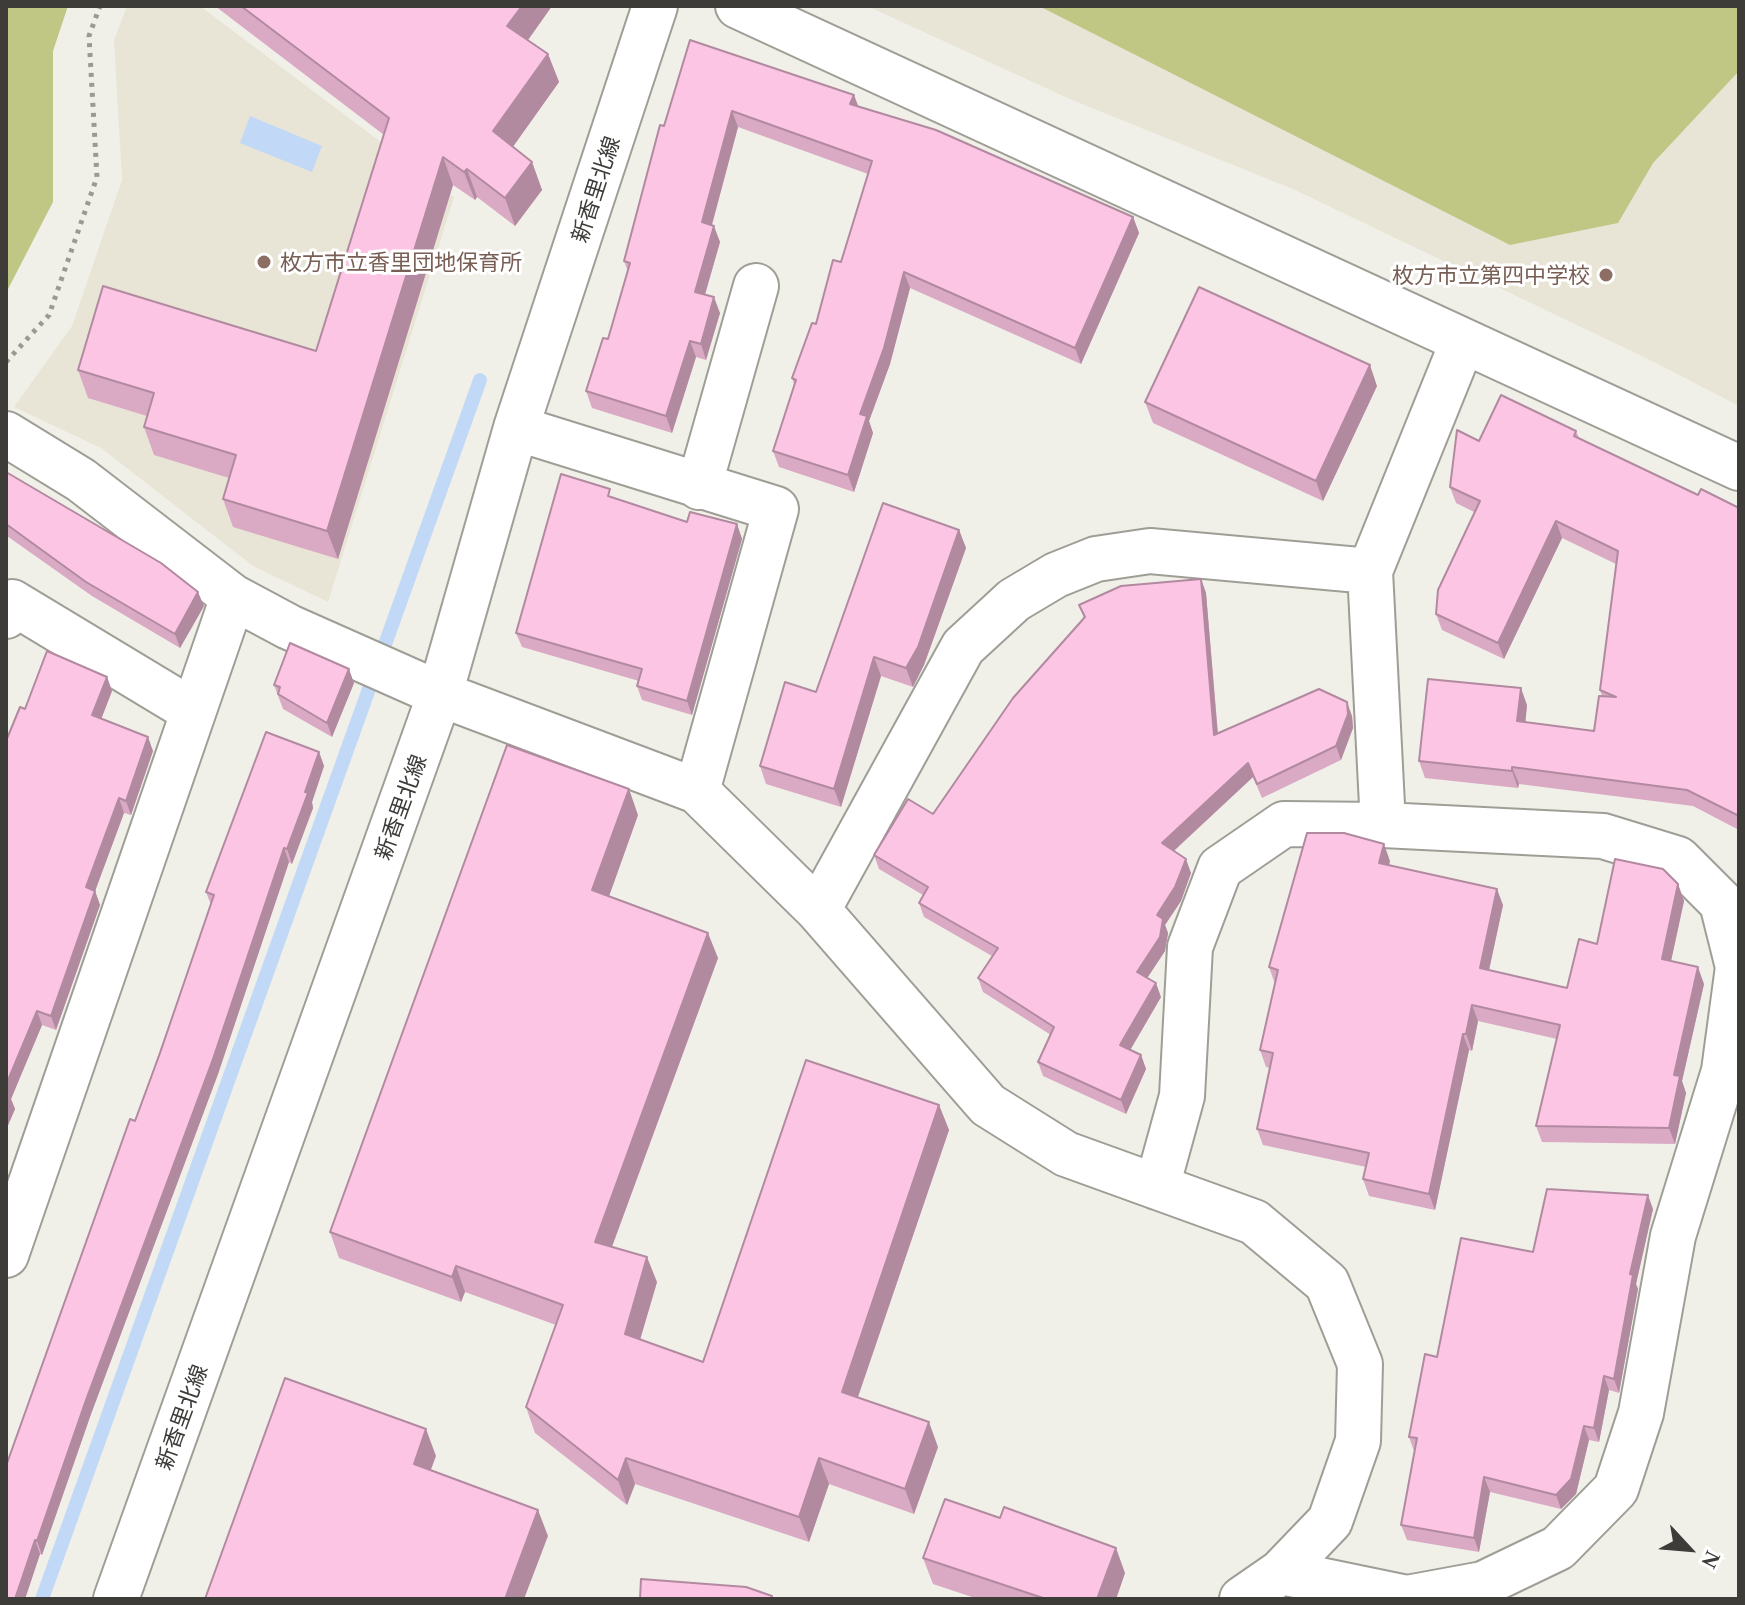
<!DOCTYPE html>
<html>
<head>
<meta charset="utf-8">
<style>
	body { margin:0 }
	#map { position:relative; width:1745px; height:1605px; overflow:hidden; background:#f1f0e8; font-family:Georgia,serif }
	canvas { display:block }
	.frame { position:absolute; inset:0; border:8px solid #3d3c39; pointer-events:none }
	.north { position:absolute; left:1649px; top:1509px; width:80px; height:80px; -webkit-text-stroke:6px #fff; paint-order:stroke; rotate:116deg; font-size:22px; font-weight:700; line-height:32px; text-align:center; color:#3d3c39 }
	.north::after { content:''; display:block; margin:auto; width:28px; height:36px; background:#3d3c39; clip-path:polygon(50% 0,100% 100%,50% 72%,0 100%) }
</style>
</head>
<body>
<div id="map">
<canvas width="1745" height="1605"></canvas>
<div class="frame"></div>
<div class="north">N</div>
</div>
<script>
const g = document.querySelector('canvas').getContext('2d');
g.lineJoin = 'round';
function fill(path, color) {
  g.fillStyle = color;
  g.fill(path, 'evenodd');
}
function shape(rows) {
  const path = new Path2D();
  for (const r of rows) {
    path.moveTo(r[0], r[1]);
    for (let i = 2; i < r.length; i += 2) path.lineTo(r[i], r[i + 1]);
  }
  return path;
}
function strokePath(path, color, width, dash) {
  g.strokeStyle = color;
  g.lineWidth = width;
  g.lineCap = dash ? 'butt' : 'round';
  g.setLineDash(dash || []);
  g.stroke(path);
}
function label(font, color, halo, rows, align = 'center') {
  g.font = font + ' Georgia,"Noto Sans JP",serif';
  g.lineWidth = 6;
  g.setLineDash([]);
  g.textBaseline = 'middle';
  g.strokeStyle = halo;
  g.fillStyle = color;
  for (const [text, x, y, turn = 0] of rows) {
    g.save();
    g.translate(x, y);
    g.rotate((+turn || 0) * Math.PI / 180);
    g.textAlign = isNaN(turn) ? turn : align;
    if (halo) g.strokeText(text, 0, 0);
    g.fillText(text, 0, 0);
    g.restore();
  }
}
fill(shape([
	[127,6,200,6,454,197,328,602,253,566,101,448,14,407,72,326,122,180,114,40],
	[867,6,1739,6,1739,406,1650,360,1295,190,1072,100]
]), '#e8e5d6');
fill(shape([
	[6,6,68,6,53,51,53,202,6,293],
	[1039,6,1739,6,1739,71,1653,163,1618,223,1510,245]
]), '#c0c684');
fill(shape([
	[250,116,322,146,312,172,240,143]
]), '#c1d8f7');
strokePath(shape([
	[42,1599,480,380]
]), '#c1d8f7', 14);
const minor = shape([
	[738,6,1739,468],
	[516,428,776,509,697,791],
	[6,434,81,480,233,597,289,627,440,694,697,791,818,910,988,1105,1066,1154,1254,1222,1327,1283,1360,1364,1358,1441,1330,1521,1281,1572,1242,1599],
	[699,487,756,286],
	[6,616,12,602,191,710],
	[1383,825,1370,571,1463,341],
	[818,910,963,647,1014,600,1056,575,1096,559,1150,551,1370,571],
	[1157,1187,1182,1096,1190,947,1220,868,1284,824,1383,825,1603,836,1678,859,1722,903,1738,967,1724,1071,1673,1236,1641,1413,1616,1489,1558,1548,1483,1584,1407,1598,1281,1572],
	[6,1255,233,597],
	[116,1599,440,694,516,428,655,6]
]);
strokePath(minor, '#9f9e96', 48);
strokePath(shape([
	[6,362,49,315,97,177,89,36,100,6]
]), '#9a9993', 5, [4, 6]);
strokePath(minor, '#fff', 44);
fill(shape([
	[215,6,552,6,528,40,548,54,559,82,513,147,532,162,542,190,515,226,477,197,475,200,453,185,338,559,233,527,223,499,229,478,154,455,144,427,147,416,88,398,78,370,316,351,384,135],
	[690,40,854,95,858,107,1133,217,1139,233,1081,364,910,288,890,364,869,421,873,433,854,492,779,467,773,451,794,384,792,378,841,262,868,174,738,127,712,225,720,242,705,295,720,313,706,360,696,357,672,433,592,408,586,391,608,339,628,272,624,261],
	[1377,386,1323,501,1153,423,1145,402],
	[1576,431,1579,438,1698,495,1739,508,1739,830,1693,806,1519,784,1518,788,1425,778,1419,761,1527,705,1525,722,1594,731,1602,696,1600,690,1616,564,1562,538,1504,659,1442,630,1436,614,1474,512,1456,503,1450,487,1479,441],
	[6,472,204,606,180,648,92,596,7,536,6,539],
	[614,498,687,522,737,524,742,539,692,715,642,700,637,686,639,681,522,647,516,633],
	[959,530,966,548,924,665,913,687,881,676,841,807,766,784,760,766,816,692],
	[1201,579,1206,593,1218,733,1352,716,1353,728,1341,760,1262,798,1253,777,1174,851,1191,873,1181,901,1165,925,1168,933,1165,951,1147,978,1161,997,1130,1050,1141,1055,1146,1069,1126,1114,1043,1076,1038,1062,1051,1035,983,992,978,978,992,956,924,917,919,903,923,895,879,869,874,855,933,814,1084,618,1079,605],
	[107,677,112,691,101,719,153,751,131,815,124,813,95,891,100,905,56,1030,42,1025,11,1099,15,1109,6,1130,6,741,25,709],
	[354,683,332,737,283,709,274,685],
	[319,752,324,766,312,802,313,808,292,864,289,862,218,1074,91,1414,42,1555,40,1554,25,1599,6,1599,135,1121,211,905,206,892],
	[638,815,609,896,718,958,612,1247,657,1282,640,1340,703,1362,939,1105,949,1130,858,1397,938,1447,914,1514,829,1484,809,1542,635,1484,627,1505,535,1433,526,1407,556,1325,465,1292,461,1302,339,1258,330,1232],
	[1390,861,1389,865,1503,905,1489,970,1567,988,1597,944,1678,884,1684,901,1671,961,1704,984,1682,1081,1686,1093,1675,1144,1542,1142,1536,1126,1557,1039,1478,1021,1472,1051,1469,1050,1435,1210,1369,1196,1363,1179,1366,1167,1263,1145,1257,1129,1270,1068,1266,1067,1260,1050,1275,984,1269,967],
	[1653,1209,1636,1284,1638,1289,1619,1393,1609,1390,1599,1442,1589,1440,1576,1494,1561,1509,1490,1492,1479,1552,1407,1540,1401,1525,1414,1451,1409,1437,1437,1357,1533,1252],
	[923,1558,1125,1573,1116,1599,978,1599,933,1584]
]), '#daa9c4');
fill(shape([
	[522,6,552,6,518,54,507,26],
	[548,54,559,82,504,159,493,131],
	[854,95,860,111,850,104],
	[732,111,738,127,708,239,702,222],
	[443,157,453,185,338,559,327,531],
	[532,162,542,190,515,226,505,198],
	[467,169,477,197,475,200,464,172],
	[1133,217,1139,233,1081,364,1075,348],
	[714,226,720,242,701,308,695,292],
	[904,272,910,288,890,364,869,421,873,433,854,492,848,475,860,414],
	[714,297,720,313,706,360,701,344],
	[690,341,696,357,672,433,666,416],
	[1370,365,1377,386,1323,501,1316,481],
	[1556,521,1562,538,1504,659,1498,643],
	[737,524,742,539,692,715,687,701],
	[959,530,966,548,924,665,913,687,906,668],
	[1201,579,1206,593,1219,749,1214,735],
	[198,592,204,606,180,648,175,634],
	[874,657,881,676,841,807,834,789],
	[349,669,354,683,332,737,327,723],
	[107,677,112,691,97,730,92,715],
	[1521,688,1527,705,1524,737,1517,721],
	[1347,702,1352,716,1353,728,1341,760,1336,746],
	[148,737,153,751,131,815,126,801],
	[319,752,324,766,312,802,313,808,292,864,287,849,305,792],
	[1248,763,1253,777,1167,857,1162,843],
	[1512,767,1519,784,1518,788,1512,771],
	[629,789,638,815,602,916,592,890],
	[119,798,124,813,91,902,86,887],
	[1384,844,1390,861,1385,880,1379,863],
	[284,848,289,862,218,1074,91,1414,42,1555,37,1541,86,1400],
	[1186,859,1191,873,1181,901,1165,925,1168,933,1165,951,1142,986,1137,972,1157,915],
	[1678,884,1684,901,1668,975,1662,959],
	[1497,889,1503,905,1486,984,1480,968],
	[95,891,100,905,56,1030,51,1016],
	[708,933,718,958,604,1268,595,1242],
	[1698,967,1704,984,1682,1081,1686,1093,1675,1144,1669,1128,1674,1075],
	[1156,983,1161,997,1125,1059,1120,1045],
	[1472,1005,1478,1021,1472,1051,1466,1034],
	[37,1011,42,1025,11,1099,15,1109,6,1130,6,1085],
	[1463,1034,1469,1050,1435,1210,1429,1194],
	[1141,1055,1146,1069,1126,1114,1121,1100],
	[939,1105,949,1130,851,1417,842,1392],
	[1648,1195,1653,1209,1636,1284,1638,1289,1619,1393,1614,1379,1630,1274],
	[647,1257,657,1282,634,1360,625,1334],
	[456,1266,465,1292,461,1302,452,1277],
	[1604,1376,1609,1390,1599,1442,1594,1428],
	[929,1422,938,1447,914,1514,905,1489],
	[1584,1426,1589,1440,1576,1494,1561,1509,1556,1495],
	[426,1429,436,1456,423,1491,414,1464],
	[626,1458,635,1484,627,1505,618,1480],
	[819,1458,829,1484,809,1542,799,1517],
	[1484,1477,1490,1492,1479,1552,1474,1538],
	[538,1510,548,1536,524,1599,505,1599],
	[35,1540,40,1554,25,1599,15,1599],
	[1116,1548,1125,1573,1116,1599,1097,1599]
]), '#b18aa0');
const building = shape([
	[241,6,522,6,507,26,548,54,493,131,532,162,505,198,467,169,464,172,443,157,327,531,223,499,236,455,144,427,154,393,78,370,103,286,316,351,389,118,241,6],
	[690,40,854,95,850,104,936,130,1133,217,1075,348,904,272,884,348,860,414,867,416,848,475,773,451,796,380,792,378,812,323,816,324,833,260,841,262,872,161,732,111,702,222,714,226,695,292,714,297,701,344,690,341,666,416,586,391,603,338,608,339,630,263,624,261,660,125,664,126,690,40],
	[1199,287,1370,365,1316,481,1145,402,1199,287],
	[1501,395,1576,431,1574,436,1698,495,1701,489,1739,508,1739,816,1687,790,1512,767,1512,771,1419,761,1428,679,1521,688,1517,721,1594,731,1599,696,1616,697,1600,690,1618,551,1556,521,1498,643,1436,614,1438,590,1480,501,1450,487,1457,430,1479,441,1501,395],
	[6,472,161,563,198,592,175,634,86,582,6,524,6,472],
	[561,474,610,489,608,496,687,522,690,512,737,524,687,701,637,686,642,669,516,633,561,474],
	[883,503,959,530,918,647,906,668,874,657,834,789,760,766,785,682,816,692,883,503],
	[1201,579,1214,735,1319,689,1347,702,1348,714,1336,746,1257,784,1248,763,1162,843,1186,859,1175,887,1157,915,1163,919,1160,937,1137,972,1156,983,1120,1045,1141,1055,1121,1100,1038,1062,1054,1027,978,978,998,948,919,903,928,887,874,855,908,799,933,814,1013,698,1085,617,1079,605,1121,586,1201,579],
	[290,643,349,669,327,723,278,694,280,687,274,685,290,643],
	[47,651,107,677,92,715,148,737,126,801,119,798,86,887,95,891,51,1016,37,1011,6,1085,6,741,20,707,25,709,47,651],
	[266,732,319,752,305,792,308,793,287,849,284,848,213,1059,86,1400,37,1541,35,1540,15,1599,6,1599,6,1466,130,1119,135,1121,160,1053,214,895,206,892,266,732],
	[507,745,629,789,592,890,708,933,595,1242,647,1257,625,1334,703,1362,806,1060,939,1105,842,1392,929,1422,905,1489,819,1458,799,1517,626,1458,618,1480,526,1407,563,1305,456,1266,452,1277,330,1232,507,745],
	[1307,833,1344,833,1384,844,1379,863,1497,889,1480,968,1567,988,1579,939,1597,944,1615,859,1663,869,1678,884,1662,959,1698,967,1674,1075,1680,1076,1669,1128,1536,1126,1560,1025,1472,1005,1466,1034,1463,1034,1429,1194,1363,1179,1369,1153,1257,1129,1273,1053,1260,1050,1278,970,1269,967,1307,833],
	[1547,1189,1648,1195,1630,1274,1633,1275,1614,1379,1604,1376,1594,1428,1584,1426,1571,1479,1556,1495,1484,1477,1474,1538,1401,1525,1417,1438,1409,1437,1425,1354,1437,1357,1461,1238,1533,1252,1547,1189],
	[285,1378,426,1429,414,1464,538,1510,505,1599,205,1599,285,1378],
	[945,1499,1000,1518,1004,1507,1116,1548,1097,1599,1046,1599,923,1558,945,1499],
	[641,1579,746,1587,772,1596,772,1599,640,1599,641,1579]
]);
fill(building, '#fdc5e4');
strokePath(building, '#b18aa0', 2);
for (const [x, y, r, color] of [
	[264,262,8,"#8d6e63"],
	[1606,275,8,"#8d6e63"]
]) {
  const dot = new Path2D();
  dot.arc(x, y, r, 0, 2 * Math.PI);
  g.fillStyle = color;
  g.fill(dot);
  strokePath(dot, '#fff', 3);
}
label('22px', '#3d3c39', '#fff', [
	["新香里北線",595,189,-72],
	["新香里北線",400,807,-70],
	["新香里北線",181,1417,-70]
]);
label('22px', '#785e54', '#fff', [
	["枚方市立香里団地保育所",280,262],
	["枚方市立第四中学校",1590,275,"right"]
], 'left');
</script>
</body>
</html>
